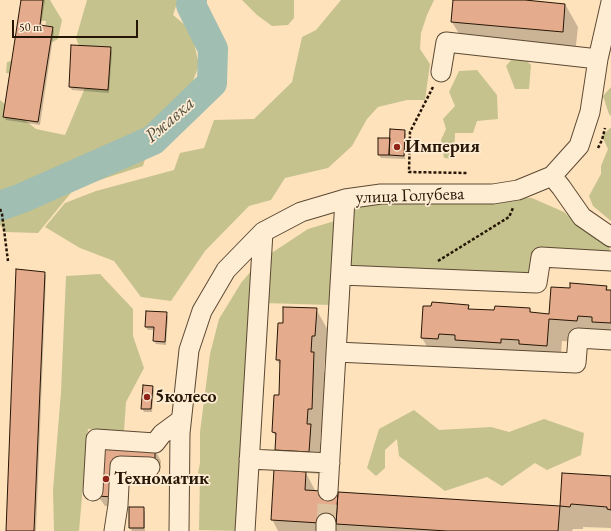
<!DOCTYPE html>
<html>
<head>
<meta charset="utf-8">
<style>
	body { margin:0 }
	#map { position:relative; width:611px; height:531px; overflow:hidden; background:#fee2bc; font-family:"EB Garamond",serif }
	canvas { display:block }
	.scale { position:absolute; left:12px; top:20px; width:126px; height:18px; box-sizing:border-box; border:2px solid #261605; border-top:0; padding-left:5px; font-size:12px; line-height:14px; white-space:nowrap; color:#261605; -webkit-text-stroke:3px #feecd3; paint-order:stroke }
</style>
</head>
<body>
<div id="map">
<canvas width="611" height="531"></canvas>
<div class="scale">50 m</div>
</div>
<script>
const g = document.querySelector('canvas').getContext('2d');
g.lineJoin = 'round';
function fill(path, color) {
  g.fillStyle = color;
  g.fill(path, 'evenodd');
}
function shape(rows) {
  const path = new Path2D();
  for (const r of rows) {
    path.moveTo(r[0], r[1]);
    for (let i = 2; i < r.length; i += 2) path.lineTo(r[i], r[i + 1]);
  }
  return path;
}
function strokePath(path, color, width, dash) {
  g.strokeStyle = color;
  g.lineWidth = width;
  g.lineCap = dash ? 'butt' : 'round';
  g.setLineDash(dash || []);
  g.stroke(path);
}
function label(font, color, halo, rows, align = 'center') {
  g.font = font + ' "EB Garamond",serif';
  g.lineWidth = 3.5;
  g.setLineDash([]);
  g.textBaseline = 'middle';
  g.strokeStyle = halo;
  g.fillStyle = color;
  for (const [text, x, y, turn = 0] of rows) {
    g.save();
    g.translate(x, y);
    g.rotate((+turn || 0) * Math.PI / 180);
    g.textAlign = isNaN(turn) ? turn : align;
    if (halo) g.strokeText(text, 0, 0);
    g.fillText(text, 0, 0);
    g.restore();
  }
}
fill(shape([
	[32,0,50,0,62,20,58,39,45,46,27,76,6,73,7,62,27,57,45,33,46,21,28,20],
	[87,0,178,0,173,15,191,30,199,65,187,97,175,105,170,133,148,149,143,166,75,188,38,233,5,232,0,225,0,100,36,129,65,135,90,76,76,38],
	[242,0,294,0,294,18,288,25,272,26,257,15],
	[341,0,434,0,427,15,421,33,420,49,430,64,425,100,407,100,378,107,367,119,352,146,328,168,285,178,271,200,249,206,205,251,171,301,141,297,114,261,80,248,45,227,65,203,96,191,174,170,180,153,204,148,214,120,254,119,292,82,302,37,316,30],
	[518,52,531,65,529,89,515,89,506,66],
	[477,70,497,95,498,119,477,121,473,133,455,133,454,159,444,158,441,140,446,129,443,119,455,106,449,92,459,71],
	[611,87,611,116,609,114,603,96],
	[610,128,611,128,611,221,593,206,589,196,601,174,601,166,608,149,602,136],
	[519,197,532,198,564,212,582,229,610,245,609,256,535,251,529,278,346,271,351,209,357,204],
	[338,220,331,305,264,303,267,256,308,229],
	[256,265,238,531,199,530,200,474,198,473,200,463,200,432,210,354,219,319,241,283],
	[100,274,133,309,133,336,144,368,126,402,124,431,88,429,79,531,54,531,53,490,61,392,66,276],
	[414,410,439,430,491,427,509,432,544,419,584,433,581,455,547,470,535,463,502,486,487,477,445,491,399,456,397,439,385,450,385,468,376,476,367,468,379,429]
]), '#c5c28d');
fill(shape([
	[22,0,45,0,41,26,52,28,54,31,40,125,6,120,4,117],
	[454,0,513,0,565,4,578,27,575,54,465,44,452,22],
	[72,46,110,48,112,52,109,93,72,90,70,87],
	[404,131,406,134,405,159,381,158,379,155,391,139],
	[44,273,46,276,36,531,7,531],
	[606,287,609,291,611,291,611,344,562,341,560,368,435,360,422,338,468,306,470,310,495,311,530,309,532,314,550,315,570,289],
	[316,309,329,332,328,359,325,358,324,371,327,376,324,432,321,431,320,442,323,447,322,474,306,473,316,492,561,507,563,474,611,477,611,528,583,527,583,529,573,529,572,531,278,531,272,519,289,471,276,450,277,439,273,432,280,396,281,367,277,360,284,324],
	[166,313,168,317,166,345,156,344,154,341,155,330,148,330,146,327],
	[152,387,154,390,152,412,144,412,142,408],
	[101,447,155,450,161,461,160,472,120,470,118,507,105,506,98,496],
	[143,508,145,512,145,531,132,531,130,528]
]), '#0003');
strokePath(shape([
	[0,206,22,198,153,140,212,83,213,49,191,5,192,0]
]), '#a0beb1', 30);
const building = shape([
	[21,0,43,0,40,25,53,27,38,122,3,117,21,0],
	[453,0,525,0,565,4,563,32,451,22,453,0],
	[71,45,111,47,108,90,69,87,71,45],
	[390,129,405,130,404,156,389,155,390,129],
	[378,138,390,138,389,155,378,155,378,138],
	[16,269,45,272,34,531,6,531,16,269],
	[570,283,607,286,606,290,611,290,611,323,592,322,592,317,578,316,577,321,549,319,547,346,519,344,519,340,501,339,501,343,455,340,455,335,439,334,438,339,421,338,423,306,431,306,432,302,469,305,468,309,494,310,495,306,530,308,530,312,549,314,551,287,570,288,570,283],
	[283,307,317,308,315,336,312,336,311,352,314,352,312,409,308,409,307,424,311,424,309,452,275,450,276,433,272,432,274,395,279,395,280,360,276,360,278,323,283,323,283,307],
	[146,311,167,312,165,342,153,341,154,327,145,327,146,311],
	[143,385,153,386,151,409,141,409,143,385],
	[100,446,155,449,155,462,115,460,113,497,97,496,100,446],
	[274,469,306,472,305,490,338,492,336,524,271,520,274,469],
	[562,473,611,476,611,510,607,509,607,507,571,504,570,507,560,506,562,473],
	[338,492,560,506,558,531,447,531,336,524,338,492],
	[129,507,144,507,144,528,129,528,129,507]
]);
fill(building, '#e5ab8d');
strokePath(building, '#261605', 1);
strokePath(shape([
	[326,523,328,491]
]), '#dec3a1', 19, [19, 10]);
const minor = shape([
	[441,72,446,42,598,59],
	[552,176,561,187,582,217,611,237],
	[341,275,537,283,541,257,611,261],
	[336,352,576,363,578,338,611,340],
	[249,459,330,463],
	[93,491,96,439,155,443,162,434,181,420],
	[328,491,345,199],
	[114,531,118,505,120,466,150,467],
	[179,531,180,433,189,350,202,311,226,270,263,232,301,212,345,199,381,194,493,194,518,190,552,176,579,146,590,112,598,59,611,2],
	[245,531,263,232],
	[326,531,326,523]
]);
strokePath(minor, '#5c4933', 21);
strokePath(shape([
	[433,87,410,132,409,172,468,173],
	[598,148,602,140,605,128],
	[0,209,2,214,8,261],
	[438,261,509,217,513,208]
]), '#261605', 2.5, [3, 2]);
strokePath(minor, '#feecd3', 19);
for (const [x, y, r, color] of [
	[397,147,4,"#8f2418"],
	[147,397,4,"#8f2418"],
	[106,479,4,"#8f2418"]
]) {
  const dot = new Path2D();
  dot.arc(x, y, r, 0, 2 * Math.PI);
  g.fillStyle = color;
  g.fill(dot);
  strokePath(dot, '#feecd3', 1.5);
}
label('bold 18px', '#261605', '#feecd3', [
	["Империя",405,147],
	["5колесо",155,397],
	["Техноматик",114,479]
], 'left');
label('18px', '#261605', '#feecd3', [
	["улица Голубева",410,196,-2]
]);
label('italic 19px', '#515141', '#feecd3', [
	["Ржавка",170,120,-41]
]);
</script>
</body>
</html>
